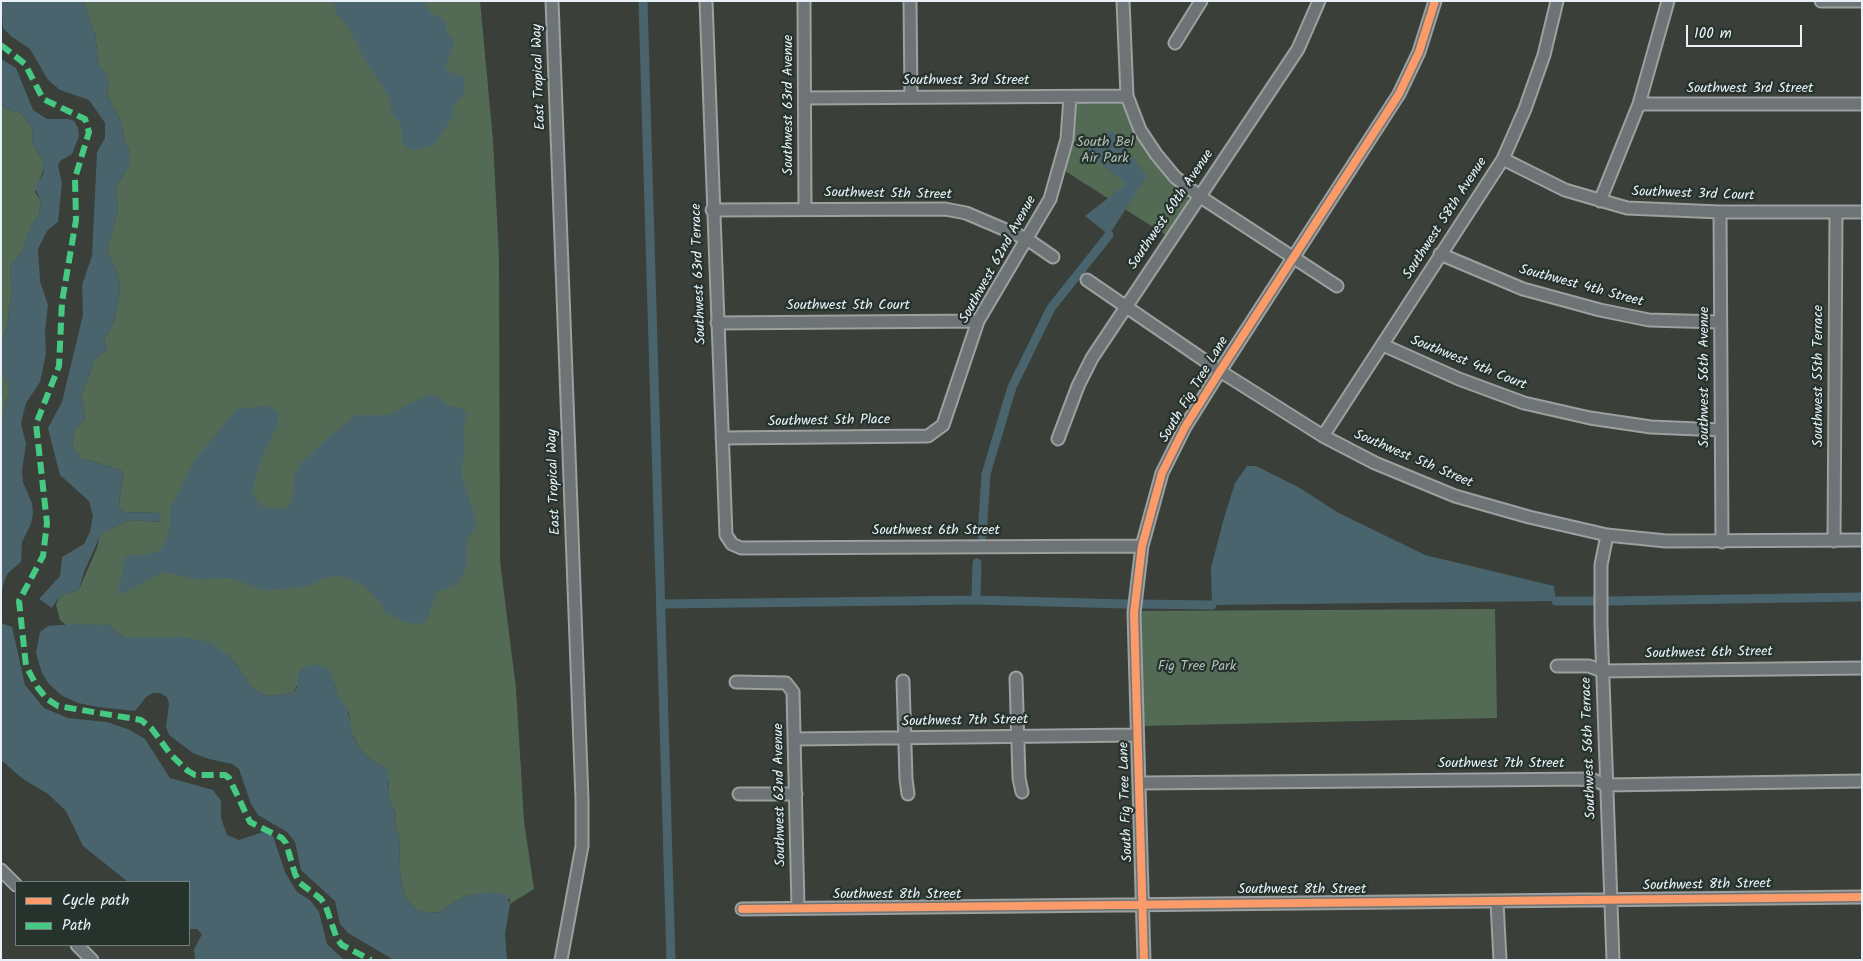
<!DOCTYPE html>
<html>
<head>
<meta charset="utf-8">
<style>
	body { margin:0 }
	#map { position:relative; width:1863px; height:961px; overflow:hidden; background:#3a3f39; font-family:Kalam,sans-serif }
	canvas { display:block }
	.frame { position:absolute; inset:0; border:2px solid #e8f1f8; pointer-events:none }
	.legend { position:absolute; left:15px; top:881px; width:175px; height:65px; box-sizing:border-box; background:#26332d; border:1px solid #747f7e; margin:0; padding:6px 9px; list-style:none; font-size:15px; color:#e8f1f8 }
	.legend li { display:flex; align-items:center; gap:10px; height:25px }
	.legend b { width:25px; border:1px solid #747f7e }
	.scale { position:absolute; left:1686px; top:25px; width:116px; height:22px; box-sizing:border-box; border:2px solid #e8f1f8; border-top:0; padding-left:6px; font-size:15px; line-height:18px; white-space:nowrap; color:#e8f1f8; -webkit-text-stroke:4px #26332d; paint-order:stroke }
</style>
</head>
<body>
<div id="map">
<canvas width="1863" height="961"></canvas>
<div class="frame"></div>
<ul class="legend">
<li><b style="height:6px;background:#fa9b69"></b>Cycle path</li>
<li><b style="height:6px;background:#46c982"></b>Path</li>
</ul>
<div class="scale">100 m</div>
</div>
<script>
const g = document.querySelector('canvas').getContext('2d');
g.lineJoin = 'round';
function fill(path, color) {
  g.fillStyle = color;
  g.fill(path, 'evenodd');
}
function shape(rows) {
  const path = new Path2D();
  for (const r of rows) {
    path.moveTo(r[0], r[1]);
    for (let i = 2; i < r.length; i += 2) path.lineTo(r[i], r[i + 1]);
  }
  return path;
}
function strokePath(path, color, width, dash) {
  g.strokeStyle = color;
  g.lineWidth = width;
  g.lineCap = dash ? 'butt' : 'round';
  g.setLineDash(dash || []);
  g.stroke(path);
}
function label(font, color, halo, rows, align = 'center') {
  g.font = font + ' Kalam,sans-serif';
  g.lineWidth = 4.5;
  g.setLineDash([]);
  g.textBaseline = 'middle';
  g.strokeStyle = halo;
  g.fillStyle = color;
  for (const [text, x, y, turn = 0] of rows) {
    g.save();
    g.translate(x, y);
    g.rotate((+turn || 0) * Math.PI / 180);
    g.textAlign = isNaN(turn) ? turn : align;
    if (halo) g.strokeText(text, 0, 0);
    g.fillText(text, 0, 0);
    g.restore();
  }
}
fill(shape([
	[83,1,480,1,493,140,499,257,500,561,516,688,524,821,534,889,510,904,510,899,477,895,465,896,439,912,428,913,417,910,409,903,404,894,399,866,400,841,394,823,396,812,391,805,388,792,389,782,385,767,369,758,361,751,351,731,349,713,338,696,334,682,298,684,293,693,267,696,253,689,231,657,181,637,125,637,119,635,109,625,66,625,60,620,56,605,59,597,79,589,97,548,100,534,128,520,160,522,161,513,123,512,119,505,123,474,121,470,81,458,72,446,75,429,85,419,81,395,95,359,107,350,104,340,114,322,120,290,118,276,107,251,118,210,115,189,130,164,130,151,124,141,122,124,107,95,109,81,106,72,99,67,95,34],
	[1082,100,1115,101,1125,105,1188,194,1188,202,1167,236,1065,171,1063,168,1072,115,1075,105],
	[1,103,6,109,21,113,32,128,33,144,43,161,44,168,35,192,41,201,39,214,31,226,23,250,10,267,12,292,6,331,1,344],
	[1,369,10,388,1,425],
	[1495,609,1497,718,1141,726,1139,611]
]), '#536b55');
fill(shape([
	[1,1,83,1,95,34,99,67,106,72,109,81,107,95,122,124,124,141,130,151,130,164,115,189,118,210,107,251,118,276,120,291,114,322,104,340,107,350,95,359,81,395,85,419,75,429,72,446,81,458,121,470,123,474,119,504,123,512,161,513,161,522,128,520,101,534,84,572,79,589,59,597,52,608,39,599,60,576,62,557,84,544,90,532,93,516,89,501,60,475,48,428,62,402,83,315,82,285,92,256,97,152,105,138,105,123,89,100,60,90,48,80,30,49,12,37,3,28],
	[334,1,423,1,431,13,445,20,447,33,455,41,445,67,451,73,464,77,465,85,464,94,453,108,452,118,433,146,413,150,407,148,402,142,401,124,391,113,391,103,386,92,365,60,348,27,336,13],
	[1,59,16,68,33,110,47,119,68,119,74,121,78,128,79,136,72,154,60,161,58,166,62,183,58,222,47,231,38,249,40,281,48,305,45,332,46,354,40,382,26,403,21,423,26,444,22,471,23,482,32,503,33,514,31,524,22,542,21,562,8,573,4,582,1,596,1,425,10,388,1,369,1,344,6,331,12,292,10,267,23,250,31,226,39,214,41,201,35,188,43,174,44,168,43,161,33,144,32,128,21,113,6,109,1,103],
	[1112,130,1147,176,1109,235,1085,216,1126,184,1088,153,1088,140],
	[427,395,437,396,447,405,463,409,467,415,463,426,465,450,461,472,477,523,467,541,467,564,459,582,453,587,438,590,428,617,423,623,406,623,384,611,380,602,363,585,340,576,326,577,309,586,264,591,231,578,201,580,163,572,118,595,125,558,129,555,146,555,161,550,169,533,170,509,194,461,237,409,265,406,274,409,278,414,279,422,261,459,252,493,260,505,268,508,285,509,292,501,294,475,301,463,330,436,357,415,389,415],
	[1247,466,1256,466,1300,488,1337,512,1425,555,1554,586,1556,601,1212,605,1211,568,1224,518,1235,483],
	[1,623,12,627,25,685,44,708,68,718,107,722,130,730,145,739,170,778,213,790,221,801,221,818,227,835,239,840,263,832,273,836,285,872,297,892,310,900,319,912,327,944,344,960,195,960,194,950,202,934,197,929,189,929,189,882,128,882,83,846,66,811,48,794,23,779,1,760],
	[75,624,109,625,119,635,125,637,181,637,209,642,231,657,253,689,267,696,293,693,297,688,297,677,302,668,314,664,326,668,332,675,338,696,347,708,354,738,361,751,369,758,385,767,389,773,388,792,391,805,396,812,394,823,400,841,399,866,404,894,409,903,417,910,428,913,439,912,465,896,490,892,506,894,510,904,505,934,507,960,394,960,348,933,340,924,335,901,301,870,295,842,287,832,258,815,251,804,239,769,232,764,209,759,193,753,169,735,166,727,169,704,167,697,160,693,153,693,146,697,135,711,98,707,78,703,61,695,49,684,42,673,36,653,40,632,48,626]
]), '#49646c');
strokePath(shape([
	[643,1,671,960],
	[982,536,986,474,1012,387,1051,308,1109,235],
	[976,600,977,563],
	[1556,601,1593,601],
	[1608,601,1862,597],
	[662,604,976,600,1127,604],
	[1141,604,1212,605]
]), '#49646c', 9);
const minor = shape([
	[552,1,582,799,582,846,561,960],
	[706,1,726,535,732,544,741,548,1142,546],
	[804,1,805,209],
	[910,1,911,96],
	[1123,1,1127,96,1140,130,1156,154,1175,177,1199,196,1337,286],
	[1821,1,1862,1],
	[1175,43,1201,1],
	[805,98,1127,96],
	[1639,104,1862,104],
	[1503,159,1565,190,1627,208,1720,212,1862,212],
	[1600,201,1639,104,1668,1],
	[712,210,945,209,966,213,1027,239,1053,257],
	[1720,212,1722,542],
	[1440,254,1523,289,1600,310,1649,320,1720,322],
	[1087,280,1220,371,1323,436,1375,463,1455,496,1529,517,1607,535,1666,541,1862,540],
	[717,323,978,321],
	[1383,345,1459,379,1524,403,1590,418,1651,427,1721,430],
	[1323,436,1503,159,1525,109,1544,55,1557,1],
	[722,438,928,436,943,425,978,321,1050,199,1067,139,1070,97],
	[1058,439,1078,386,1092,358,1298,49,1319,1],
	[1607,535,1601,565,1601,624,1613,960],
	[1834,541,1836,212],
	[1557,666,1589,666,1602,671,1862,668],
	[1016,678,1019,778,1022,792],
	[903,681,906,779,908,794],
	[736,682,786,683,793,692,798,908],
	[795,739,1136,735],
	[1139,783,1591,779,1606,785,1862,781],
	[739,794,796,794],
	[1,870,16,885],
	[1497,902,1500,960],
	[742,909,1862,897],
	[77,945,92,960],
	[1144,960,1134,613,1142,546,1162,473,1185,427,1220,371,1399,94,1419,52,1435,1]
]);
strokePath(minor, '#9ca09f', 15);
strokePath(minor, '#6e7475', 11);
strokePath(shape([
	[1,45,25,64,43,99,85,119,89,132,75,178,76,220,62,302,59,366,36,424,47,523,43,556,19,601,26,666,38,688,47,699,58,706,141,720,152,729,171,755,188,771,195,775,225,775,229,778,250,822,282,838,286,843,295,874,300,883,321,899,326,907,337,939,342,945,371,960]
]), '#46c982', 6, [12, 6]);
strokePath(shape([
	[742,909,1862,897],
	[1144,960,1134,613,1142,546,1162,473,1185,427,1220,371,1399,94,1419,52,1435,1]
]), '#fa9b69', 8);
label('14px', '#e8f1f8', '#26332d', [
	["East Tropical Way",540,77,-92],
	["Southwest 3rd Street",966,82],
	["Southwest 3rd Street",1750,90],
	["Southwest 63rd Avenue",790,105,-90],
	["Southwest 5th Street",888,195,1],
	["Southwest 3rd Court",1693,195,2],
	["Southwest 60th Avenue",1172,210,-56],
	["Southwest 58th Avenue",1446,219,-57],
	["Southwest 62nd Avenue",999,260,-61],
	["Southwest 63rd Terrace",700,274,-92],
	["Southwest 4th Street",1581,287,15],
	["Southwest 5th Court",848,307],
	["Southwest 4th Court",1468,364,22],
	["Southwest 55th Terrace",1820,376,-90],
	["Southwest 56th Avenue",1706,377,-90],
	["South Fig Tree Lane",1195,390,-59],
	["Southwest 5th Place",829,422,-1],
	["Southwest 5th Street",1413,460,23],
	["East Tropical Way",555,482,-92],
	["Southwest 6th Street",936,532],
	["Southwest 6th Street",1709,654,-1],
	["Southwest 7th Street",965,722,-1],
	["Southwest 56th Terrace",1590,748,-92],
	["Southwest 7th Street",1501,765],
	["Southwest 62nd Avenue",781,795,-91],
	["South Fig Tree Lane",1127,802,-92],
	["Southwest 8th Street",1707,886,-1],
	["Southwest 8th Street",1302,891],
	["Southwest 8th Street",897,896]
]);
label('14px', '#aebeb8', '#26332d', [
	["South Bel",1105,144],
	["Air Park",1105,160],
	["Fig Tree Park",1197,668]
]);
</script>
</body>
</html>
